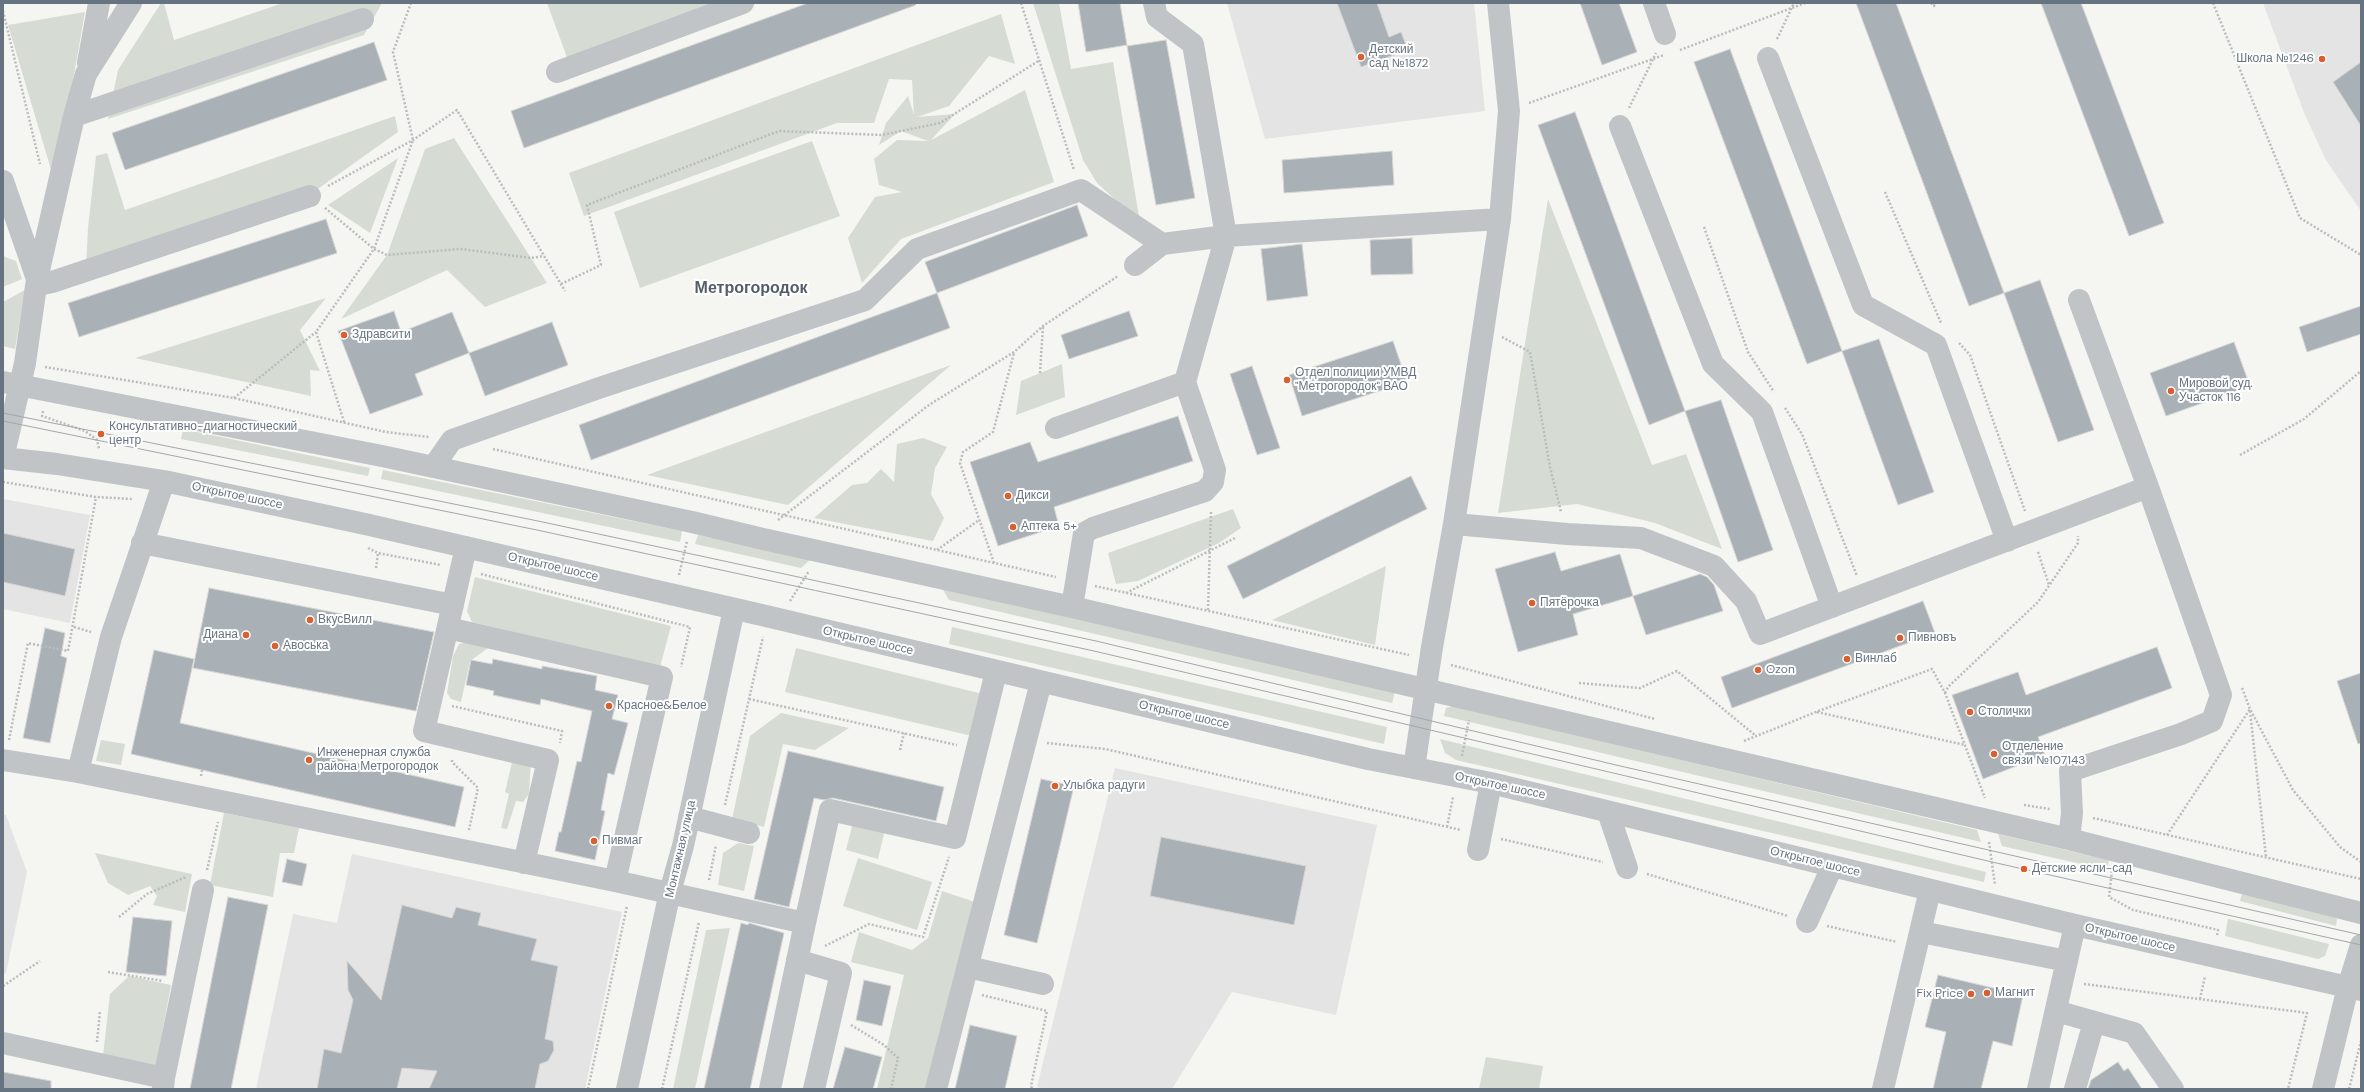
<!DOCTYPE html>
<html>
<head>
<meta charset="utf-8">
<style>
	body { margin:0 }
	#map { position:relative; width:2364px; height:1092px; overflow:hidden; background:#f5f5f2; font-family:"DM Sans",sans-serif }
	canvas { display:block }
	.frame { position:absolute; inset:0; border:4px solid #667481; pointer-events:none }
</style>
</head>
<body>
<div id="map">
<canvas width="2364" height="1092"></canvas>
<div class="frame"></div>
</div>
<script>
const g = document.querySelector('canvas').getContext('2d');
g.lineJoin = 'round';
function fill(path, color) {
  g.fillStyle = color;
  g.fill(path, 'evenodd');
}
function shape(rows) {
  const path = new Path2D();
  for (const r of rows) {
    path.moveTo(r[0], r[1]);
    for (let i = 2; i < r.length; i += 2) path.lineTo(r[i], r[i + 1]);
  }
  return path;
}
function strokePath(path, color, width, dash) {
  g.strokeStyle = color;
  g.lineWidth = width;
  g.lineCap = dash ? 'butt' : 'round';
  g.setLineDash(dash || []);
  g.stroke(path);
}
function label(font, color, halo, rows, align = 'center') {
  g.font = font + ' "DM Sans",sans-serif';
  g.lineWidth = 4;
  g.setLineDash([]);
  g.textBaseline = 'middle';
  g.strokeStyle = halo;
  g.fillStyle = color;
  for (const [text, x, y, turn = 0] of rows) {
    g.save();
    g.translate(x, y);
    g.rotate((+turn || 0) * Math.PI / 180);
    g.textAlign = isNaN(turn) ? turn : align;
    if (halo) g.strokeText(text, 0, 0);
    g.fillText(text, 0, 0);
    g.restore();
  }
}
fill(shape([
	[1227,3,1474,3,1485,111,1265,139],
	[2263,3,2361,3,2361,211,2326,160,2305,115],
	[3,499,90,515,70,623,3,609],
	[1115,768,1377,825,1336,1015,1232,992,1172,1089,1048,1089,1037,1087],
	[3,814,6,815,27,872,6,973,3,974],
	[352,854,622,912,585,1089,256,1089,293,914,337,923]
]), '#e3e4e3');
fill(shape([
	[161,3,164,3,174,40,283,3,382,3,364,35,108,119,118,70],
	[547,3,720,3,568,60],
	[1033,3,1059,3,1071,69,1113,62,1140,222,1097,183,1083,160],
	[85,12,55,183,8,25],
	[1001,14,1015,64,989,56,949,106,917,117,955,114,931,140,1025,90,1054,182,901,239,862,283,848,238,875,197,902,192,879,185,874,159,897,140,928,141,901,131,879,145,886,123,908,96,914,115,912,80,889,79,874,123,837,123,584,216,569,173],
	[395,116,398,132,305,198,86,268,88,228,96,156,107,153,125,210],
	[454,138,547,283,485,307,447,270,341,319,387,255,425,149],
	[812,141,840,216,640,288,614,212],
	[398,158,370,233,328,205],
	[1548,199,1652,465,1686,454,1722,549,1655,523,1577,504,1498,513],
	[3,256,16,261,22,279,3,287],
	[25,290,15,349,3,346,3,302],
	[326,298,300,330,320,371,310,370,311,396,135,358],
	[1062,364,1065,397,1016,415,1021,381],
	[951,365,788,505,647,475],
	[183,429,370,468,368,476,181,439],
	[923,438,947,447,935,468,931,494,944,518,933,541,814,518,852,485,867,483,881,469,894,482,897,444],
	[383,470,682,531,680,542,381,479],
	[1233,509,1241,528,1219,543,1138,581,1116,584,1108,553],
	[698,535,812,558,801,568,695,544],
	[1386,566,1375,645,1272,620],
	[475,577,671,626,660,667,472,622,467,611],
	[941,586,1395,692,1392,703,949,600],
	[952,627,1387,727,1384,744,949,644],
	[471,641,491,646,470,661,461,702,451,699,447,693,453,656,459,644],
	[796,648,983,694,972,736,785,692],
	[1453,706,1977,830,1981,842,1444,716,1446,708],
	[781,713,849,728,815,750,783,744,764,827,732,819,750,736],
	[1440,739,1986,872,1984,882,1456,760,1445,753],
	[101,740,125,744,121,765,96,761],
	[513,758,531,760,529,794,523,802,516,801,507,829,501,828,509,794,505,792],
	[224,813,299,828,294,853,280,853,273,897,210,885],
	[853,822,885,829,878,859,846,850],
	[1998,834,2109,860,2107,870,2002,846],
	[738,843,754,846,744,891,718,885,723,853],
	[95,853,192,874,185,912,153,905,157,896,150,886,128,895,108,883],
	[858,858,932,882,917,930,843,906],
	[2243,890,2328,913,2337,919,2336,926,2240,901],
	[942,891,978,903,930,1089,877,1089,904,975,851,962,859,932,912,950,928,938],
	[2228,919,2229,919,2329,944,2325,956,2318,959,2225,936],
	[730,928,695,1089,673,1089,706,930],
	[129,976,171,985,156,1067,103,1056,110,994],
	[1486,1057,1543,1066,1539,1089,1479,1089]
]), '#d6dcd3');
const building = shape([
	[808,3,915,3,916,5,524,148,511,111,808,3],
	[1078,3,1120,3,1127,45,1086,52,1078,3],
	[1337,3,1377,3,1389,37,1401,32,1408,50,1361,67,1337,3],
	[1580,3,1619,3,1637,52,1602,65,1580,3],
	[1856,3,1896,3,2004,293,1969,306,1856,3],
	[2041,3,2081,3,2164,223,2129,236,2041,3],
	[1166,40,1195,198,1156,205,1127,46,1166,40],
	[374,42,387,80,125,170,112,133,374,42],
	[1730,49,1842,351,1807,364,1694,62,1730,49],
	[2361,62,2361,126,2333,82,2361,62],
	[1575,112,1685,411,1649,425,1538,125,1575,112],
	[1392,151,1394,185,1284,193,1282,160,1392,151],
	[1077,205,1088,236,937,293,925,262,1077,205],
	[326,219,337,253,79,337,68,303,326,219],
	[1412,238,1413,274,1371,275,1370,240,1412,238],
	[1302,244,1308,296,1267,301,1261,249,1302,244],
	[2040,280,2094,430,2058,442,2004,293,2040,280],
	[937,293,950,328,591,460,579,425,937,293],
	[2361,306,2361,334,2307,352,2299,327,2361,306],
	[394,311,401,332,452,312,469,353,415,374,423,395,370,414,338,331,394,311],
	[1129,311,1138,336,1069,359,1061,335,1129,311],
	[552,322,568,365,485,396,469,353,552,322],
	[1879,339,1934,492,1898,505,1842,351,1879,339],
	[1393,341,1407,382,1302,416,1289,375,1393,341],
	[2234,342,2250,386,2166,416,2150,373,2234,342],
	[1252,366,1280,448,1257,455,1230,374,1252,366],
	[1721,400,1773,550,1738,562,1685,411,1721,400],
	[1178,416,1193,461,1054,507,1059,526,998,546,970,462,1030,442,1038,462,1178,416],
	[1411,476,1427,509,1243,599,1227,566,1411,476],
	[3,533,75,549,65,596,3,582,3,533],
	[1555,552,1561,571,1620,554,1633,596,1573,614,1578,635,1518,652,1495,569,1555,552],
	[1700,574,1707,577,1714,585,1723,611,1646,635,1633,596,1700,574],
	[209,588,434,632,416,711,193,668,209,588],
	[1923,601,1935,633,1732,708,1721,677,1923,601],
	[45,628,65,633,61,656,67,658,50,743,23,738,45,628],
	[2157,647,2172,688,2038,737,2045,755,1983,779,1952,695,2018,672,2026,695,2157,647],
	[154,650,194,659,180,723,464,787,455,827,131,754,154,650],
	[493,659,542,669,542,666,597,676,595,690,618,695,612,719,628,723,614,775,608,773,601,810,605,811,595,860,555,851,559,832,561,832,577,761,581,762,592,711,541,699,540,705,493,695,494,691,466,685,471,660,492,664,493,659],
	[2361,673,2361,743,2358,744,2337,681,2361,673],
	[788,751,944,787,936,821,833,798,824,800,814,798,789,907,754,899,788,751],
	[1041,779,1074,786,1037,943,1004,935,1041,779],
	[1161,837,1306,866,1294,925,1150,896,1161,837],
	[287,859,307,864,302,886,282,882,287,859],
	[228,897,268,905,231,1089,190,1089,228,897],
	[402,905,452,918,456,907,481,913,478,925,537,939,531,960,558,966,545,1039,553,1041,554,1050,548,1061,540,1064,535,1089,429,1089,437,1071,402,1068,397,1089,317,1089,324,1049,341,1053,353,1000,348,990,347,961,381,1000,402,905],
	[133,917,172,921,166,976,126,972,133,917],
	[741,923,748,925,749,923,784,933,750,1089,704,1089,741,923],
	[1938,975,2023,995,2012,1046,1993,1041,1981,1089,1933,1089,1946,1032,1925,1027,1938,975],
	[864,980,891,986,882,1026,856,1020,864,980],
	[970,1025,1017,1036,1005,1089,955,1089,970,1025],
	[845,1047,882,1057,873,1089,833,1089,845,1047],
	[2118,1062,2124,1071,2128,1068,2142,1089,2088,1089,2091,1080,2118,1062],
	[3,1072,51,1081,51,1089,3,1089,3,1072]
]);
fill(building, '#aab1b6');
strokePath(building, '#d6d6d4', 1);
strokePath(shape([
	[1021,3,1074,170],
	[1931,3,1934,6,1935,3],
	[2213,3,2300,218,2361,255],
	[3,11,40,164],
	[1777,39,1794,3],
	[1680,50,1805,3],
	[1529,103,1664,55],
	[1629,108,1656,53],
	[328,186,413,140,457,110,565,291],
	[1885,192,1941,323],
	[325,208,374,249,387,255,460,249,531,258,544,256],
	[1704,227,1748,352,1774,392],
	[561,284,601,265,587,205,779,131,882,135,940,123,1040,60],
	[1502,337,1530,352,1550,467,1561,512],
	[1959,343,1970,355,2025,511],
	[45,367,234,398,386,432,429,437],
	[1040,373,1043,326],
	[234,398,316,332],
	[1785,408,1802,434,1857,576],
	[43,411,42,416,85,431,97,440,99,449],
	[344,422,316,332,374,249,413,140,393,52,411,3],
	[493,449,1056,577],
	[2240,455,2304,419,2361,371],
	[3,482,96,497,132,499],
	[778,520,929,405,1014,352,1043,326,1118,276],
	[368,548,378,553,441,565],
	[937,550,979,520],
	[2038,552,2049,585],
	[994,563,960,463,963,452,993,432,1014,353],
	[376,568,378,553],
	[481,574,690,627,681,667],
	[679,575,687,541],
	[1095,586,1409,655],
	[1126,593,1235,538],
	[790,601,809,571],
	[1208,610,1211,511],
	[74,627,91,632],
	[1451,665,1655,719],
	[1579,683,1640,688,1677,671,1756,736],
	[2242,688,2250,709,2293,790,2340,847,2361,862],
	[1945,693,1948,687,2038,602,2078,543,2078,536],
	[749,699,957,745],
	[452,706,562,731,560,743],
	[2250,711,2266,857],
	[1817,712,1965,745],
	[9,740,28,643,68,651,96,497],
	[1744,741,1816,712,1932,669,1945,693,1985,798],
	[1047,743,1105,749,1461,830],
	[900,750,904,733],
	[1462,756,1469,720],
	[452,760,452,762,478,788,469,830],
	[201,776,202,770],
	[725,805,763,637],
	[2024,805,2050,809],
	[2093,818,2361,879],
	[1447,827,1453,797],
	[2167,835,2250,709],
	[1501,839,1603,862],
	[1989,842,1995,885],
	[207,870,218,822],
	[2112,871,2109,897,2133,910,2218,930,2217,936],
	[1647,874,1788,916],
	[709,880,716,845],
	[119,917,147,894,186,877],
	[1827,926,1897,942],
	[825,946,869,924,923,937,949,857],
	[108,972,163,981],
	[2084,984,2307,1013,2288,1089],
	[3,986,40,961],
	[982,995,1047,1011,1031,1086,1032,1089],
	[2200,999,2205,976],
	[851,1025,884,1045,898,1058,891,1089],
	[97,1042,100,1011],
	[588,1089,627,906],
	[662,1089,699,922],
	[2349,1089,2361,1041]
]), '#babcbe', 2.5, [2, 2]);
strokePath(shape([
	[1654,3,1665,34],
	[1768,58,1863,305,1936,345,2007,541],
	[88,63,99,3],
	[557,72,743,3],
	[74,116,363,19],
	[1620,126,1713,364,1762,412,1832,607],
	[3,181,37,279],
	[1135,265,1162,244,1226,236,1500,219],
	[38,285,52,282,310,196],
	[3,382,382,456,692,522,763,539,1072,607,2069,839,2361,913],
	[1056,428,1185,382,1226,236,1193,44,1157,17,1154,3],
	[3,458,57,464,164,481,365,524,766,616,1368,759,1491,783,2075,925,2361,990],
	[3,458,25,363,37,279,74,116,86,74,131,3],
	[433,467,452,440,599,388,865,300,917,249,1081,190,1162,244],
	[1454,524,1567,534,1641,538,1714,566,1746,601,1760,634,2148,487],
	[142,543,453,605],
	[466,547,424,731,548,760,524,863],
	[1072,607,1084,533,1093,528,1205,491,1213,482,1215,470,1185,382],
	[448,628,662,677,615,881],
	[3,760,78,772,615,881,805,923,830,810,955,838,996,672],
	[1414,768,1432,647,1454,524,1500,219,1509,111,1498,3],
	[78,772,111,637,164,481],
	[1608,812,1627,868],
	[689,817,749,833],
	[2069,839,2072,813,2070,771,2181,734,2212,721,2221,695,2148,487,2079,300],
	[1478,850,1491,783],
	[1807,922,1832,867],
	[1921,932,2067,961],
	[797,960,841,973,814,1089],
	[968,967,1043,984],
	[2056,1011,2134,1033,2173,1089],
	[3,1043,164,1078,163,1089],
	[164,1078,203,890],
	[627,1089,670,892,683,846,734,609],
	[770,1089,805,923],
	[936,1089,1041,682],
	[1883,1089,1930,890],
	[2038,1089,2075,925],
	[2075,1089,2094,1022],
	[2323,1089,2348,987,2361,945]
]), '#c0c4c7', 22);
strokePath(shape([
	[3,413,538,521,1096,641,1616,765,2361,935],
	[3,421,537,530,1094,651,1992,862,2361,945]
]), '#a2a7ac', 1);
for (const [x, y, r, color] of [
	[1361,57,4,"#d85f2f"],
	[2322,59,4,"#d85f2f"],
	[344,335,4,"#d85f2f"],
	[1287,380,4,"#d85f2f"],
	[2171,391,4,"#d85f2f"],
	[101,434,4,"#d85f2f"],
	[1008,496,4,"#d85f2f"],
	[1013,527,4,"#d85f2f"],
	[1532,603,4,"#d85f2f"],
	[310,620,4,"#d85f2f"],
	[246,635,4,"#d85f2f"],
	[1900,638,4,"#d85f2f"],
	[275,646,4,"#d85f2f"],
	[1847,659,4,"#d85f2f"],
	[1758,670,4,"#d85f2f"],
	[609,706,4,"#d85f2f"],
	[1970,712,4,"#d85f2f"],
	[1994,754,4,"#d85f2f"],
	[309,760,4,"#d85f2f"],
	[1055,786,4,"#d85f2f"],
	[594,841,4,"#d85f2f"],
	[2024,869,4,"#d85f2f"],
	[1987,993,4,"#d85f2f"],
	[1971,994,4,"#d85f2f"]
]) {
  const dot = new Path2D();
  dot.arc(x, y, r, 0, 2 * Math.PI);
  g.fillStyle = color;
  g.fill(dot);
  strokePath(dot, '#fff', 1.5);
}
label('12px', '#667481', '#fff', [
	["Детский",1369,50],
	["сад №1872",1369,64],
	["Школа №1246",2314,59,"right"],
	["Здравсити",352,335],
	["Отдел полиции УМВД",1295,373],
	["\"Метрогородок\" ВАО",1295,387],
	["Мировой суд.",2179,384],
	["Участок 116",2179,398],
	["Консультативно-диагностический",109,427],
	["центр",109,441],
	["Дикси",1016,496],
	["Аптека 5+",1021,527],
	["Пятёрочка",1540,603],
	["ВкусВилл",318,620],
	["Диана",238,635,"right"],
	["Пивновъ",1908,638],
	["Авоська",283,646],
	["Винлаб",1855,659],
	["Ozon",1766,670],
	["Красное&Белое",617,706],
	["Столички",1978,712],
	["Отделение",2002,747],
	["связи №107143",2002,761],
	["Инженерная служба",317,753],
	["района Метрогородок",317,767],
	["Улыбка радуги",1063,786],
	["Пивмаг",602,841],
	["Детские ясли-сад",2032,869],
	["Магнит",1995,993],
	["Fix Price",1963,994,"right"]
], 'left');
label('12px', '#667481', '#fff', [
	["Открытое шоссе",237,496,12],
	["Открытое шоссе",553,567,13],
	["Открытое шоссе",868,641,13],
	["Открытое шоссе",1184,715,13],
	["Открытое шоссе",1500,786,12],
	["Монтажная улица",681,849,-77],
	["Открытое шоссе",1815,862,14],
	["Открытое шоссе",2130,938,13]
]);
label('bold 16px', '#535d67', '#fff', [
	["Метрогородок",751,289]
]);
</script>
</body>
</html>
